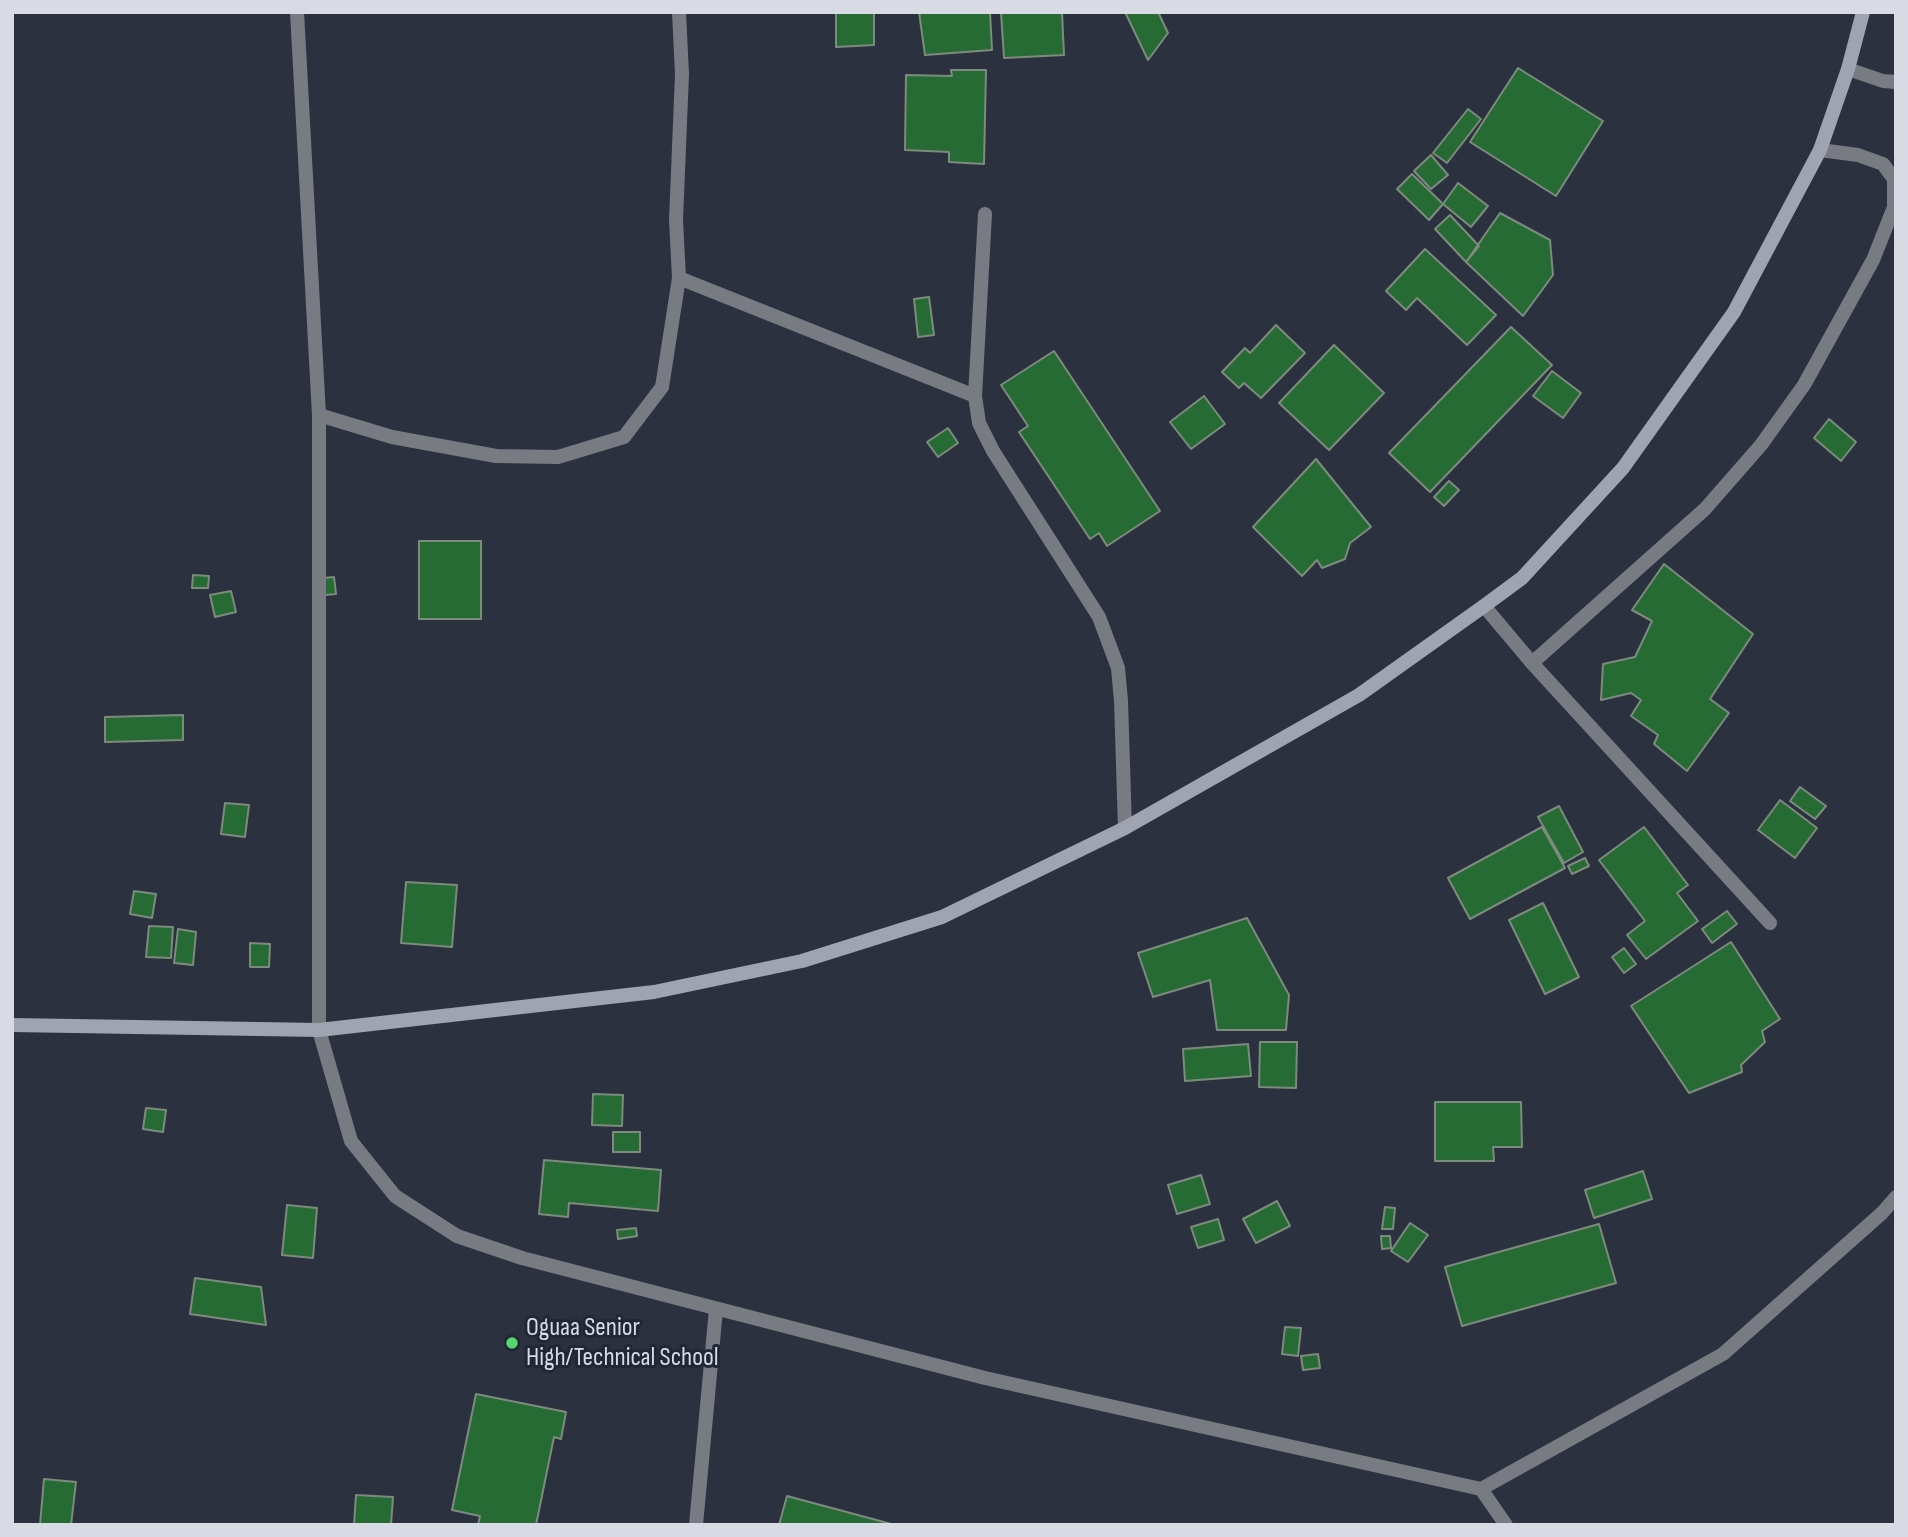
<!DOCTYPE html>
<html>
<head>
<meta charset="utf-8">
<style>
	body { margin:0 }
	#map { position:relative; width:1908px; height:1537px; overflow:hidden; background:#2c313f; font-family:"Sofia Sans Condensed",sans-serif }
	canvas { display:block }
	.frame { position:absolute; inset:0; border:14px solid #d8dbe4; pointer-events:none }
</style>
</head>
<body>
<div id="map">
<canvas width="1908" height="1537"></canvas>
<div class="frame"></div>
</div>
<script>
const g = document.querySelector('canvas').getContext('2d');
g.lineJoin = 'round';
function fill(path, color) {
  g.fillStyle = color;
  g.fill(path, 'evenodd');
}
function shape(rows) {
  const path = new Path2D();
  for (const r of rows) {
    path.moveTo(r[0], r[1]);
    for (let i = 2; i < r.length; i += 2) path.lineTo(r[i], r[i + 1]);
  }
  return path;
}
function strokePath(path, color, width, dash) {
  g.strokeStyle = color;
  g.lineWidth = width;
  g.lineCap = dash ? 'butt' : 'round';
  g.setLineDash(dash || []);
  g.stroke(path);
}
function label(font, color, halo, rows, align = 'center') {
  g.font = font + ' "Sofia Sans Condensed",sans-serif';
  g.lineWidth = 6;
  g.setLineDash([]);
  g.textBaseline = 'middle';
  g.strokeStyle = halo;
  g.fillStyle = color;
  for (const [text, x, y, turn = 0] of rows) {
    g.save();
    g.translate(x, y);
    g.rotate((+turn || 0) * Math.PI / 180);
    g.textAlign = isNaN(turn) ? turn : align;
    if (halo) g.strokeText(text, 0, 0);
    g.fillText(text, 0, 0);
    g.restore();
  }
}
const building = shape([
	[836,12,874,12,874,45,836,47,836,12],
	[919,12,990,12,992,50,925,55,919,12],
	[1001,12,1062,12,1064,55,1004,58,1001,12],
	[1125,12,1158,12,1168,33,1148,60,1125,12],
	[1518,68,1603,121,1556,196,1470,142,1518,68],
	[951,70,986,70,984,164,949,162,949,152,905,150,906,75,952,76,951,70],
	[1468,109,1481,119,1447,163,1433,153,1468,109],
	[1431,155,1448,175,1431,189,1414,171,1431,155],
	[1412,174,1443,204,1429,220,1397,189,1412,174],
	[1458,183,1488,206,1471,227,1443,204,1458,183],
	[1500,213,1550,240,1553,275,1523,316,1466,262,1500,213],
	[1450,215,1479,246,1466,262,1435,229,1450,215],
	[1425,249,1496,315,1467,345,1417,298,1406,310,1386,291,1425,249],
	[929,297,934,335,918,337,914,299,929,297],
	[1276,325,1305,353,1261,398,1244,383,1239,388,1222,372,1245,348,1250,353,1276,325],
	[1511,327,1552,365,1430,492,1389,453,1511,327],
	[1334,345,1384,393,1329,450,1279,403,1334,345],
	[1054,351,1160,511,1107,546,1099,533,1090,539,1019,432,1028,426,1001,385,1054,351],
	[1552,371,1581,393,1563,418,1533,396,1552,371],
	[1204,396,1225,424,1191,449,1170,422,1204,396],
	[1829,419,1856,442,1841,461,1814,438,1829,419],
	[948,428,958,443,938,457,927,442,948,428],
	[1316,459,1371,527,1350,543,1345,559,1322,568,1317,560,1302,576,1253,527,1316,459],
	[1449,481,1459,490,1444,506,1434,497,1449,481],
	[419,541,481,541,481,619,419,619,419,541],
	[1664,564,1753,634,1710,699,1729,713,1687,771,1654,744,1658,735,1631,716,1641,700,1631,693,1601,700,1603,664,1635,657,1652,621,1632,610,1664,564],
	[193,575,209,576,208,588,192,588,193,575],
	[334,577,336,594,325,595,323,578,334,577],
	[231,591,236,612,215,617,210,595,231,591],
	[183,715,183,740,105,742,105,717,183,715],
	[1800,787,1826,806,1815,819,1790,801,1800,787],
	[1780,800,1817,828,1795,858,1758,830,1780,800],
	[225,803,249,805,245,837,221,834,225,803],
	[1559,806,1583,852,1564,863,1538,817,1559,806],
	[1542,827,1565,868,1470,919,1448,878,1542,827],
	[1644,827,1688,885,1677,893,1698,921,1646,959,1627,935,1645,921,1599,860,1644,827],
	[1585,858,1589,866,1572,874,1568,866,1585,858],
	[406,882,457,885,452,947,401,943,406,882],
	[134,891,156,894,152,918,130,914,134,891],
	[1543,903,1579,977,1545,994,1509,920,1543,903],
	[1727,911,1737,924,1712,943,1702,929,1727,911],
	[1247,918,1289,995,1286,1030,1217,1030,1210,980,1153,997,1138,953,1247,918],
	[149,926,173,927,171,958,146,957,149,926],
	[178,929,196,932,193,965,174,963,178,929],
	[1731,942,1780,1019,1762,1031,1765,1042,1741,1065,1742,1072,1689,1093,1631,1006,1731,942],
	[250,943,270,944,269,967,250,967,250,943],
	[1624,948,1636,964,1624,973,1612,957,1624,948],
	[1260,1042,1297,1042,1296,1088,1259,1087,1260,1042],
	[1248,1044,1251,1076,1185,1081,1183,1049,1248,1044],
	[593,1094,623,1095,622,1126,592,1125,593,1094],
	[1435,1102,1521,1102,1522,1147,1493,1147,1494,1161,1435,1161,1435,1102],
	[146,1108,166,1110,163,1132,143,1129,146,1108],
	[613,1132,640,1132,640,1152,613,1152,613,1132],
	[544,1160,661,1170,658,1211,569,1203,568,1217,539,1214,544,1160],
	[1643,1171,1652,1199,1594,1218,1585,1190,1643,1171],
	[1201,1175,1210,1204,1177,1214,1168,1185,1201,1175],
	[1277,1201,1290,1226,1256,1243,1243,1219,1277,1201],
	[287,1205,317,1208,313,1258,282,1255,287,1205],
	[1385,1207,1395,1208,1393,1229,1382,1229,1385,1207],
	[1218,1219,1224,1240,1198,1248,1191,1227,1218,1219],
	[1410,1223,1428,1235,1408,1262,1391,1251,1410,1223],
	[1599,1224,1616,1283,1462,1326,1445,1267,1599,1224],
	[636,1228,637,1236,618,1239,617,1230,636,1228],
	[1381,1236,1390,1236,1391,1248,1382,1249,1381,1236],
	[195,1278,261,1287,266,1325,190,1314,195,1278],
	[1285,1327,1301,1328,1298,1356,1282,1354,1285,1327],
	[1318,1354,1320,1368,1303,1370,1301,1356,1318,1354],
	[476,1394,566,1412,561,1439,554,1437,536,1525,478,1525,480,1516,452,1510,476,1394],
	[44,1479,76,1482,71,1525,40,1525,44,1479],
	[356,1495,393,1497,391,1525,354,1525,356,1495],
	[787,1496,895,1525,779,1525,787,1496]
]);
fill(building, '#266a34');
strokePath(building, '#7d8b7e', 2);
strokePath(shape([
	[297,12,319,415,319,1030,351,1141,395,1196,457,1236,522,1258,985,1378,1481,1489,1506,1525],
	[1848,69,1883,81,1896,82],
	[985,214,975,396,979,423,993,451,1099,617,1118,668,1121,701,1125,828],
	[679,278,975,396],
	[319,415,392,437,496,456,558,457,624,437,662,387,679,278,676,220,682,74,679,12],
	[1484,606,1532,663],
	[1770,923,1532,663,1705,509,1761,445,1804,385,1873,260,1894,207,1894,179,1883,164,1858,155,1820,150],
	[1481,1489,1723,1354,1882,1213,1896,1197],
	[696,1525,716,1309]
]), '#787b82', 14);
strokePath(shape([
	[12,1025,319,1030,654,992,802,961,942,917,1125,828,1359,695,1484,606,1522,578,1623,468,1734,312,1820,150,1848,69,1863,12]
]), '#9fa4b0', 14);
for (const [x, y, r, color] of [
	[512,1343,7,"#55d671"]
]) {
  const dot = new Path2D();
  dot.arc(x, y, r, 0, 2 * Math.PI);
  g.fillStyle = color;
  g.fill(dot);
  strokePath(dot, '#222735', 2.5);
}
label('26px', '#d8dbe4', '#222735', [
	["Oguaa Senior",526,1328],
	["High/Technical School",526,1358]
], 'left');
</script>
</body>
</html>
